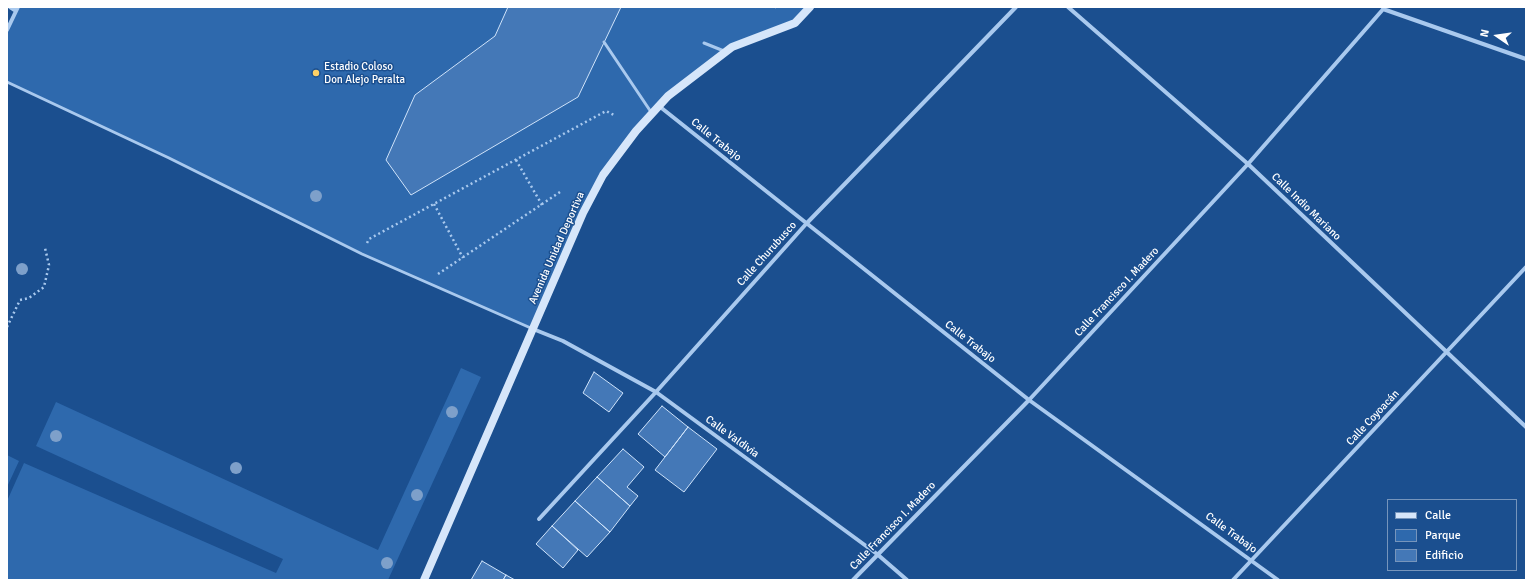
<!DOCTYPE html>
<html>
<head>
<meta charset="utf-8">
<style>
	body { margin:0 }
	#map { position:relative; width:1533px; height:587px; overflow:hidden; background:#1b4f8f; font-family:Signika,sans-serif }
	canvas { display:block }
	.frame { position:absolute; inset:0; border:8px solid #fff; pointer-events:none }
	.legend { position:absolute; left:1387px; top:499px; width:130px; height:72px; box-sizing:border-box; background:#1b4f8f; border:1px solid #7695bc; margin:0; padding:5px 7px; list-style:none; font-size:12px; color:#fff }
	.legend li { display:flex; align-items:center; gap:8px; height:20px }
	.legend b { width:20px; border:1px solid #7695bc }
	.north { position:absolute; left:1477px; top:16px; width:40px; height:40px; -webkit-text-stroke:3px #1b4f8f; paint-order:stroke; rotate:283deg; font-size:11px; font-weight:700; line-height:16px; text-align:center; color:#fff }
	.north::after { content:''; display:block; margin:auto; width:14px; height:18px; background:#fff; clip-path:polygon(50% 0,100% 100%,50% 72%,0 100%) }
</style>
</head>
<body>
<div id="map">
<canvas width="1533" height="587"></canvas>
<div class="frame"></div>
<ul class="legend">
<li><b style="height:5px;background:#d6e6fa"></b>Calle</li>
<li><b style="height:11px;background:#2e69ad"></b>Parque</li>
<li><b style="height:11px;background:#4478b7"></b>Edificio</li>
</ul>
<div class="north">N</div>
</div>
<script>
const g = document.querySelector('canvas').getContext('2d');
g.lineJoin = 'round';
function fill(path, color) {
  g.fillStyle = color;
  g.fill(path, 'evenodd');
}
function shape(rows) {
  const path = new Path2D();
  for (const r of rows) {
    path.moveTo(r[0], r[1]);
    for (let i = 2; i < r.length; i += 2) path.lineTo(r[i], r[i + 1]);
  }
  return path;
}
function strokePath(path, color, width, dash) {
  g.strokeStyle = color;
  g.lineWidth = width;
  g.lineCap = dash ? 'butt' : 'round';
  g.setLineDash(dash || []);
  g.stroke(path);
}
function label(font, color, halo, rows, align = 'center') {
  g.font = font + ' Signika,sans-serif';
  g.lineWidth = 3;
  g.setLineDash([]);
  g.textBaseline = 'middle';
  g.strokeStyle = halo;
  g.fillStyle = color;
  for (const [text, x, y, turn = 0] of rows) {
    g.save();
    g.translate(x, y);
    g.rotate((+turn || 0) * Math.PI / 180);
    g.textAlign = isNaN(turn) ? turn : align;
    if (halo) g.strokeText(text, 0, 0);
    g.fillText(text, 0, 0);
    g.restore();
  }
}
fill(shape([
	[18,7,810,7,795,23,732,47,672,94,603,175,533,329,362,254,169,158,7,82,7,30],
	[461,368,481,377,388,580,7,580,7,501,24,463,276,573,283,559,36,446,56,402,378,550],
	[7,455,19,461,7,487]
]), '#2e69ad');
const building = shape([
	[508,7,621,7,578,97,411,195,386,160,415,95,495,36,508,7],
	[594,372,623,393,609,412,583,393,594,372],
	[662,406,688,427,665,457,638,434,662,406],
	[688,427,717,449,684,492,655,470,688,427],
	[623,449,644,467,627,487,638,496,630,506,597,477,623,449],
	[597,477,630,506,610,532,575,501,597,477],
	[575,501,610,532,587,557,552,526,575,501],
	[552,526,578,550,563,568,536,544,552,526],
	[482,561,506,575,503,580,471,580,482,561],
	[506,575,515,580,503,580,506,575]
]);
fill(building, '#4478b7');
strokePath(building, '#cfe3fa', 1);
strokePath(shape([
	[775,7,776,7],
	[516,160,542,205],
	[434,204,463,258],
	[367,243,369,239,606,111,614,115],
	[438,274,560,192],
	[7,327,20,300,29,298,44,287,49,265,45,248]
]), '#a9c9ee', 2.5, [2, 3]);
strokePath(shape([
	[604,42,651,112],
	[704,43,724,51],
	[7,82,169,158,362,254,533,329]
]), '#a9c9ee', 3);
strokePath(shape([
	[10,7,16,11],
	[1068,7,1248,164,1526,427],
	[1383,9,1526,59],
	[7,30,18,7],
	[659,106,1029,400,1278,580],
	[533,329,563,341,656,392,877,554,907,580],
	[539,519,656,392,806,224,1016,7],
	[853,580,1029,400,1248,164,1385,7],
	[1233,580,1526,267]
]), '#a9c9ee', 4);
strokePath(shape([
	[424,580,583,213,603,175,636,131,668,96,732,47,795,23,810,7]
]), '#d6e6fa', 8);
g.fillStyle = '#7ea0ca';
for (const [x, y] of [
	[316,196],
	[22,269],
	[452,412],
	[56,436],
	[236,468],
	[417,495],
	[387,563]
]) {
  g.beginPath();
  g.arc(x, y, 6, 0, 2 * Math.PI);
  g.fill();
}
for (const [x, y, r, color] of [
	[316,73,4,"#ffd166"]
]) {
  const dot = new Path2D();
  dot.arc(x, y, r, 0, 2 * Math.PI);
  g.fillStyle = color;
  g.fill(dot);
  strokePath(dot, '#1b4f8f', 1.5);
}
label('11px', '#fff', '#1b4f8f', [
	["Estadio Coloso",324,67],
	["Don Alejo Peralta",324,80]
], 'left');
label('11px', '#fff', '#1b4f8f', [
	["Calle Trabajo",716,140,39],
	["Calle Indio Mariano",1306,207,44],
	["Avenida Unidad Deportiva",557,248,-66],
	["Calle Churubusco",767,254,-48],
	["Calle Francisco I. Madero",1117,292,-47],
	["Calle Trabajo",970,342,38],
	["Calle Coyoacán",1373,418,-47],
	["Calle Valdivia",732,437,36],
	["Calle Francisco I. Madero",893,526,-46],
	["Calle Trabajo",1231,533,36]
]);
</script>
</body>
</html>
